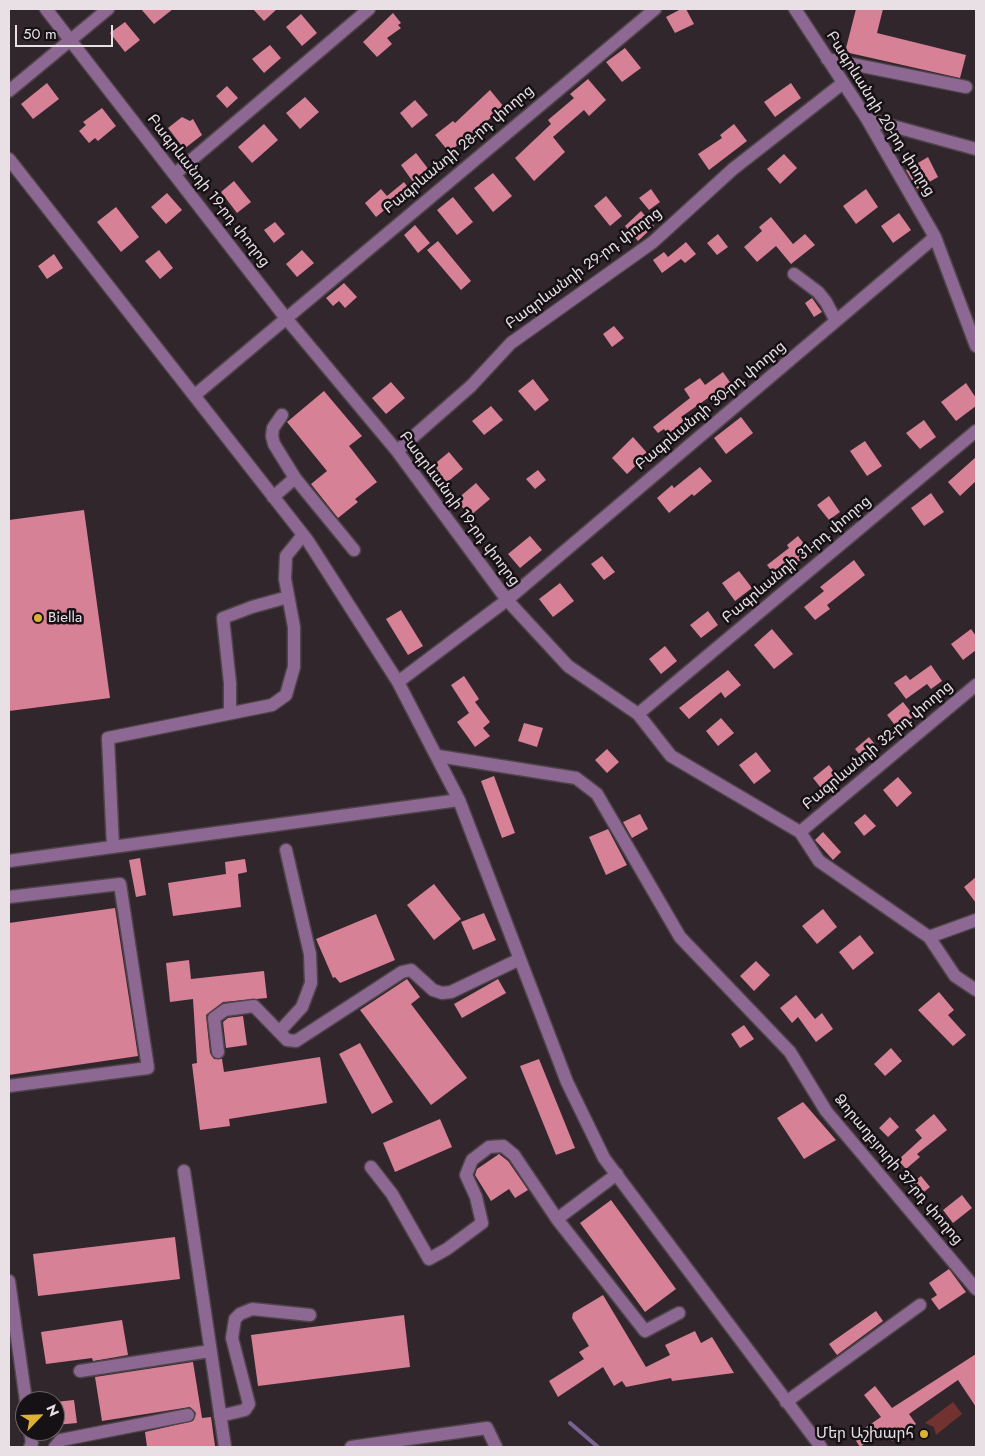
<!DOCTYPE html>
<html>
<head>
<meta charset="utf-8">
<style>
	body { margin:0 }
	#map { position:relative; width:985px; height:1456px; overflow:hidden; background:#32262d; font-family:Jost,sans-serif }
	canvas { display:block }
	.frame { position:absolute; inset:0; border:10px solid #e8e0e5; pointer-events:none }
	.north { position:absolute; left:15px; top:1391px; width:50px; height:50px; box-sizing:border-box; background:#161114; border:1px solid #6a6468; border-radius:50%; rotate:66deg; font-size:14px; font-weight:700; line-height:20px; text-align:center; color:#e8e0e5 }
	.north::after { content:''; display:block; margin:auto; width:18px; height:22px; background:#ddb133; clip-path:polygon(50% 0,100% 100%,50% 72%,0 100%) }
	.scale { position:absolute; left:15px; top:25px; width:98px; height:22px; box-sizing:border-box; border:2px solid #e8e0e5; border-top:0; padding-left:6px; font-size:15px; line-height:18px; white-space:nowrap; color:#e8e0e5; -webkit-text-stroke:4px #161114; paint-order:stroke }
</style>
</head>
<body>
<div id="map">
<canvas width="985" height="1456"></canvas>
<div class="frame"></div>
<div class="north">N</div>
<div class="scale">50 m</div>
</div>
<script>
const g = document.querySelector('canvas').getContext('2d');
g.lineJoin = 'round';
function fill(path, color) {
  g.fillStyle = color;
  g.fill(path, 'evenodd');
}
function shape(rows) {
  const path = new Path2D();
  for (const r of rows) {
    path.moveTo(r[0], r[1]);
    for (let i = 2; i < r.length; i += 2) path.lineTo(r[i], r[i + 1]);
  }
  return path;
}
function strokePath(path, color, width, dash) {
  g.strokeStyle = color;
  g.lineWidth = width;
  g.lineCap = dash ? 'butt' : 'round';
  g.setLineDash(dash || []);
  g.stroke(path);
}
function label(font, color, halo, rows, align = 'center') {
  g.font = font + ' Jost,"Noto Sans Armenian",sans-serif';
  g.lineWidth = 5;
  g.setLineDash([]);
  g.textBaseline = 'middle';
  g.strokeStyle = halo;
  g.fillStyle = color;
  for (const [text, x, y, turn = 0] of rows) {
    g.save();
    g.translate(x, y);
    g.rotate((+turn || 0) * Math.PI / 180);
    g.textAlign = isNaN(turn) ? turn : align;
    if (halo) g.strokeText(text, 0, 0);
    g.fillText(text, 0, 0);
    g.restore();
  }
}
fill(shape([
	[953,1402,962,1414,936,1435,934,1427,925,1423]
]), '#723330');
strokePath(shape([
	[570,1423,598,1447]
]), '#796392', 4);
fill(shape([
	[141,9,173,9,154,24],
	[253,9,277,9,264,21],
	[681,9,686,9,694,24,675,33,666,17],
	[856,9,883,9,877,33,966,55,960,78,845,52],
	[393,13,401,23,398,25,401,28,387,38,392,44,377,57,363,42],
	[301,14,317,33,302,46,286,27],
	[125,22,140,40,125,52,110,33],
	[270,45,281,58,264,73,252,59],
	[625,48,641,68,622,82,606,62],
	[588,79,606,100,589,116,584,110,553,137,565,152,534,181,515,158,551,124,548,120,574,98,570,94],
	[47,83,59,99,33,119,21,104],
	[791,83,801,98,775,117,764,102],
	[227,86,238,98,227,108,216,96],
	[490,90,504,107,449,152,435,135,453,121,455,123],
	[305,97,319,112,300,129,286,113],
	[415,100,428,115,412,128,400,113],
	[102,108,116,126,98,141,95,138,89,143,79,131,86,125,83,122],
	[182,117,190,121,193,119,202,135,184,149,168,128],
	[264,124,278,140,252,163,238,147],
	[734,124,747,141,709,170,698,154,722,138,720,135],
	[416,153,429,170,413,182,401,165],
	[784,154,797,168,780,184,767,169],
	[928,157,938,177,917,189,906,170],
	[493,173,512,196,493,212,474,188],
	[234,181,251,202,237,213,221,192],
	[404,182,413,194,402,202,399,198,376,217,365,203,381,189,387,196],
	[651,189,660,202,649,210,639,198],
	[866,189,878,207,856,224,843,206],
	[167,193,182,210,166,224,151,207],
	[606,196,622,216,610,226,594,206],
	[453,197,473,222,457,235,437,210],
	[116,207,139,237,121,252,97,222],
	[641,211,654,226,638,241,625,226],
	[899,213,911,230,893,243,881,226],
	[771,217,793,244,805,234,815,245,791,264,776,246,757,262,744,247,762,231,759,227],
	[275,222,285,234,274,243,264,230],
	[415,225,430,243,418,253,404,235],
	[718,234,728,247,717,255,707,243],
	[438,241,471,281,461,290,427,250],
	[686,242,696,254,685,263,681,259,662,273,653,260,664,252,668,257],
	[159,250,173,268,160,279,145,261],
	[302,250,314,263,297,277,286,264],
	[54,254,63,268,47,279,38,266],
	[344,283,357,297,345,308,339,301,333,306,326,298],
	[812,298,822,312,814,317,805,303],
	[614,326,624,338,612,347,603,334],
	[723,372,734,388,722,396,718,391,681,417,687,424,670,438,664,429,658,433,653,427,690,398,684,389,700,378,705,385],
	[533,379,549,400,535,411,518,391],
	[391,382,405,398,386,414,372,398],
	[966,383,976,398,976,406,956,421,941,402],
	[324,391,362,436,349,446,377,482,355,499,358,502,338,518,311,484,327,471,287,422],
	[491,406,503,420,484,435,472,421],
	[741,417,753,433,726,454,714,438],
	[924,420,936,437,920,449,906,433],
	[633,437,648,454,627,474,612,458],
	[865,441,882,466,867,476,850,451],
	[449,452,463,469,445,484,431,467],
	[976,457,976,481,960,496,948,482],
	[700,467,712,481,694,496,692,494,669,513,657,498,672,485,674,488],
	[538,470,546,480,535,489,526,479],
	[476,483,490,499,470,516,456,500],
	[931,493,944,512,924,526,911,508],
	[829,496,840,512,829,520,817,505],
	[84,510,110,698,9,711,9,520],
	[530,536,542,550,520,568,508,554],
	[798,536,805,545,801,548,807,555,777,578,767,565,789,548,787,545],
	[602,556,615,572,604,580,591,564],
	[854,560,865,575,827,605,830,609,815,620,804,607,824,591,820,587],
	[739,571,752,588,735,601,722,583],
	[560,583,574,601,553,617,539,599],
	[401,610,423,646,408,655,386,619],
	[708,611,718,625,701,638,690,625],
	[772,629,793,654,774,669,754,645],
	[971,629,976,636,976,650,963,660,951,644],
	[665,646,677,661,661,674,649,659],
	[931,665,942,681,931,689,927,684,906,699,894,683,906,675,910,680],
	[728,670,741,685,725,698,721,692,689,719,679,708],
	[464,676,479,699,475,702,490,722,483,728,490,736,475,747,457,722,469,713,451,685],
	[903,702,914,716,898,729,887,715],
	[721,718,734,733,718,746,706,731],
	[524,723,543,728,537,747,518,741],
	[869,737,879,749,865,761,855,749],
	[607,749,619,762,607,773,595,760],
	[756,752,771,771,754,784,739,765],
	[829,765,841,781,825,793,813,778],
	[494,776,515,833,502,838,481,781],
	[898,777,912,793,897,807,883,790],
	[640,814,648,829,632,838,623,822],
	[865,814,876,826,864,836,854,823],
	[608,829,627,865,606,875,589,837],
	[823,832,841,852,833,860,815,840],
	[140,858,146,895,136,897,129,860],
	[245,859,247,872,238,874,241,907,173,916,168,883,226,874,225,862],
	[976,877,976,903,964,887],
	[434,884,461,919,434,940,407,905],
	[115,908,138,1056,9,1075,9,923],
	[823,909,837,927,817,944,802,926],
	[484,913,496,940,473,950,461,922],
	[376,914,395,960,340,983,335,977,333,978,316,939],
	[860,935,874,953,853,970,839,952],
	[189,960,191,979,264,971,267,998,223,1002,206,1015,210,1053,214,1059,222,1059,224,1072,320,1057,327,1103,229,1119,230,1126,200,1130,192,1064,197,1063,193,999,170,1002,166,963],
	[756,961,770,975,754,991,740,976],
	[407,979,420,997,411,1004,467,1078,431,1105,360,1010],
	[498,979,506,993,462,1018,454,1004],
	[939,992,954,1010,948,1015,966,1035,953,1046,918,1010],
	[796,995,815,1019,822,1013,833,1029,816,1042,798,1017,792,1023,780,1008],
	[243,1016,247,1045,226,1048,223,1022,228,1018],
	[744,1025,754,1039,740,1048,731,1034],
	[360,1043,393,1102,372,1114,339,1054],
	[891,1048,902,1061,885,1076,874,1064],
	[539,1059,575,1148,556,1155,520,1066],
	[803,1102,836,1140,804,1159,777,1118],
	[934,1114,947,1130,917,1154,920,1157,906,1169,898,1160,922,1138,915,1130],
	[890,1117,899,1127,888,1137,879,1128],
	[440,1119,452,1147,395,1172,383,1143],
	[499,1154,508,1161,528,1190,515,1198,509,1189,491,1201,475,1175,477,1169],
	[921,1176,930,1187,918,1197,909,1186],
	[962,1195,972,1208,953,1223,943,1210],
	[611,1200,676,1289,645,1312,580,1223],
	[175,1237,180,1279,38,1296,33,1254],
	[949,1269,966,1292,939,1310,931,1299,937,1295,929,1283],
	[603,1295,646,1367,670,1355,665,1345,695,1331,701,1343,712,1337,734,1373,672,1381,671,1378,626,1387,622,1381,614,1386,603,1367,558,1397,549,1381,584,1359,579,1352,589,1346,572,1318,573,1313],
	[876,1311,883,1321,837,1355,829,1344],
	[404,1315,410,1367,258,1386,251,1335],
	[122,1320,128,1355,93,1361,92,1358,46,1364,41,1332],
	[976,1354,976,1407,958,1380,909,1414,916,1424,892,1441,884,1430,860,1447,853,1436,881,1417,864,1395,875,1386,892,1408],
	[193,1362,202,1418,211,1417,215,1446,147,1447,145,1432,193,1421,196,1413,190,1407,102,1421,95,1377],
	[74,1400,77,1423,55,1425,55,1402]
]), '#d68196');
const minor = shape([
	[46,9,285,317,397,451,507,600,568,666,638,714,671,756,800,832,819,861,929,937,955,976,976,990],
	[795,9,867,119,935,237,976,346],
	[827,59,966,87],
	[9,91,108,9],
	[867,119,976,149],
	[9,159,308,541,398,682,459,800,567,1082,604,1158,821,1447],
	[175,174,369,9],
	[794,274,818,292,826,302,836,321],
	[195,395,655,9],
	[282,415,273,428,272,436,274,444,295,478,354,550],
	[397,451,471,386,511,343,653,242,733,169,843,83],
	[273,497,295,478],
	[398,682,507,600,935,237],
	[230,713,230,683,223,618,252,607,288,597],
	[638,714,976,431],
	[438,756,576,778,597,794,680,937,790,1052,826,1111,976,1289],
	[800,832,976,685],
	[113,847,108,738,272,705,286,695,294,667,294,627,285,579,286,556,303,535],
	[9,861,459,800],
	[9,897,120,884,148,1068,9,1086],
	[929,937,976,920],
	[279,1032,302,1007,311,983,310,954,286,850],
	[218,1052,214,1018,225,1010,254,1006,287,1040,296,1041,402,972,411,970,433,990,442,993,451,992,520,959],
	[371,1167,392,1194,429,1259,447,1249,482,1223,476,1197,466,1175,472,1160,489,1147,503,1146,514,1155,557,1219,617,1174],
	[184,1171,225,1447],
	[557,1219,645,1331,679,1313],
	[9,1281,26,1401],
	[80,1371,210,1351],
	[786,1402,920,1305],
	[220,1416,245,1410,249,1404,232,1338,235,1319,240,1314,252,1309,310,1315],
	[30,1447,32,1443,30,1431],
	[55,1447,61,1440,188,1415],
	[351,1447,487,1428,496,1447]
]);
strokePath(minor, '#4f444a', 15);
strokePath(minor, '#8d6892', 12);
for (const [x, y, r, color] of [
	[38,618,5,"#ddb133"],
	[924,1434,5,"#ddb133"]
]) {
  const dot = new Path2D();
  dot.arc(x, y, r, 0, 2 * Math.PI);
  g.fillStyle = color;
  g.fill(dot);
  strokePath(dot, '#161114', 2);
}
label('15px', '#e8e0e5', '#161114', [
	["Բագրևանդի 20-րդ փողոց",880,114,58],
	["Բագրևանդի 28-րդ փողոց",459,150,-40],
	["Բագրևանդի 19-րդ փողոց",208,191,52],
	["Բագրևանդի 29-րդ փողոց",584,269,-37],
	["Բագրևանդի 30-րդ փողոց",711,406,-40],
	["Բագրևանդի 19-րդ փողոց",459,509,53],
	["Բագրևանդի 31-րդ փողոց",797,560,-40],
	["Բագրևանդի 32-րդ փողոց",878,746,-40],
	["Ձորաղբյուրի 37-րդ փողոց",898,1170,50]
]);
label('15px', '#e8e0e5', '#161114', [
	["Biella",48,618],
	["Մեր Աշխարհ",914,1434,"right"]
], 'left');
</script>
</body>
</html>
